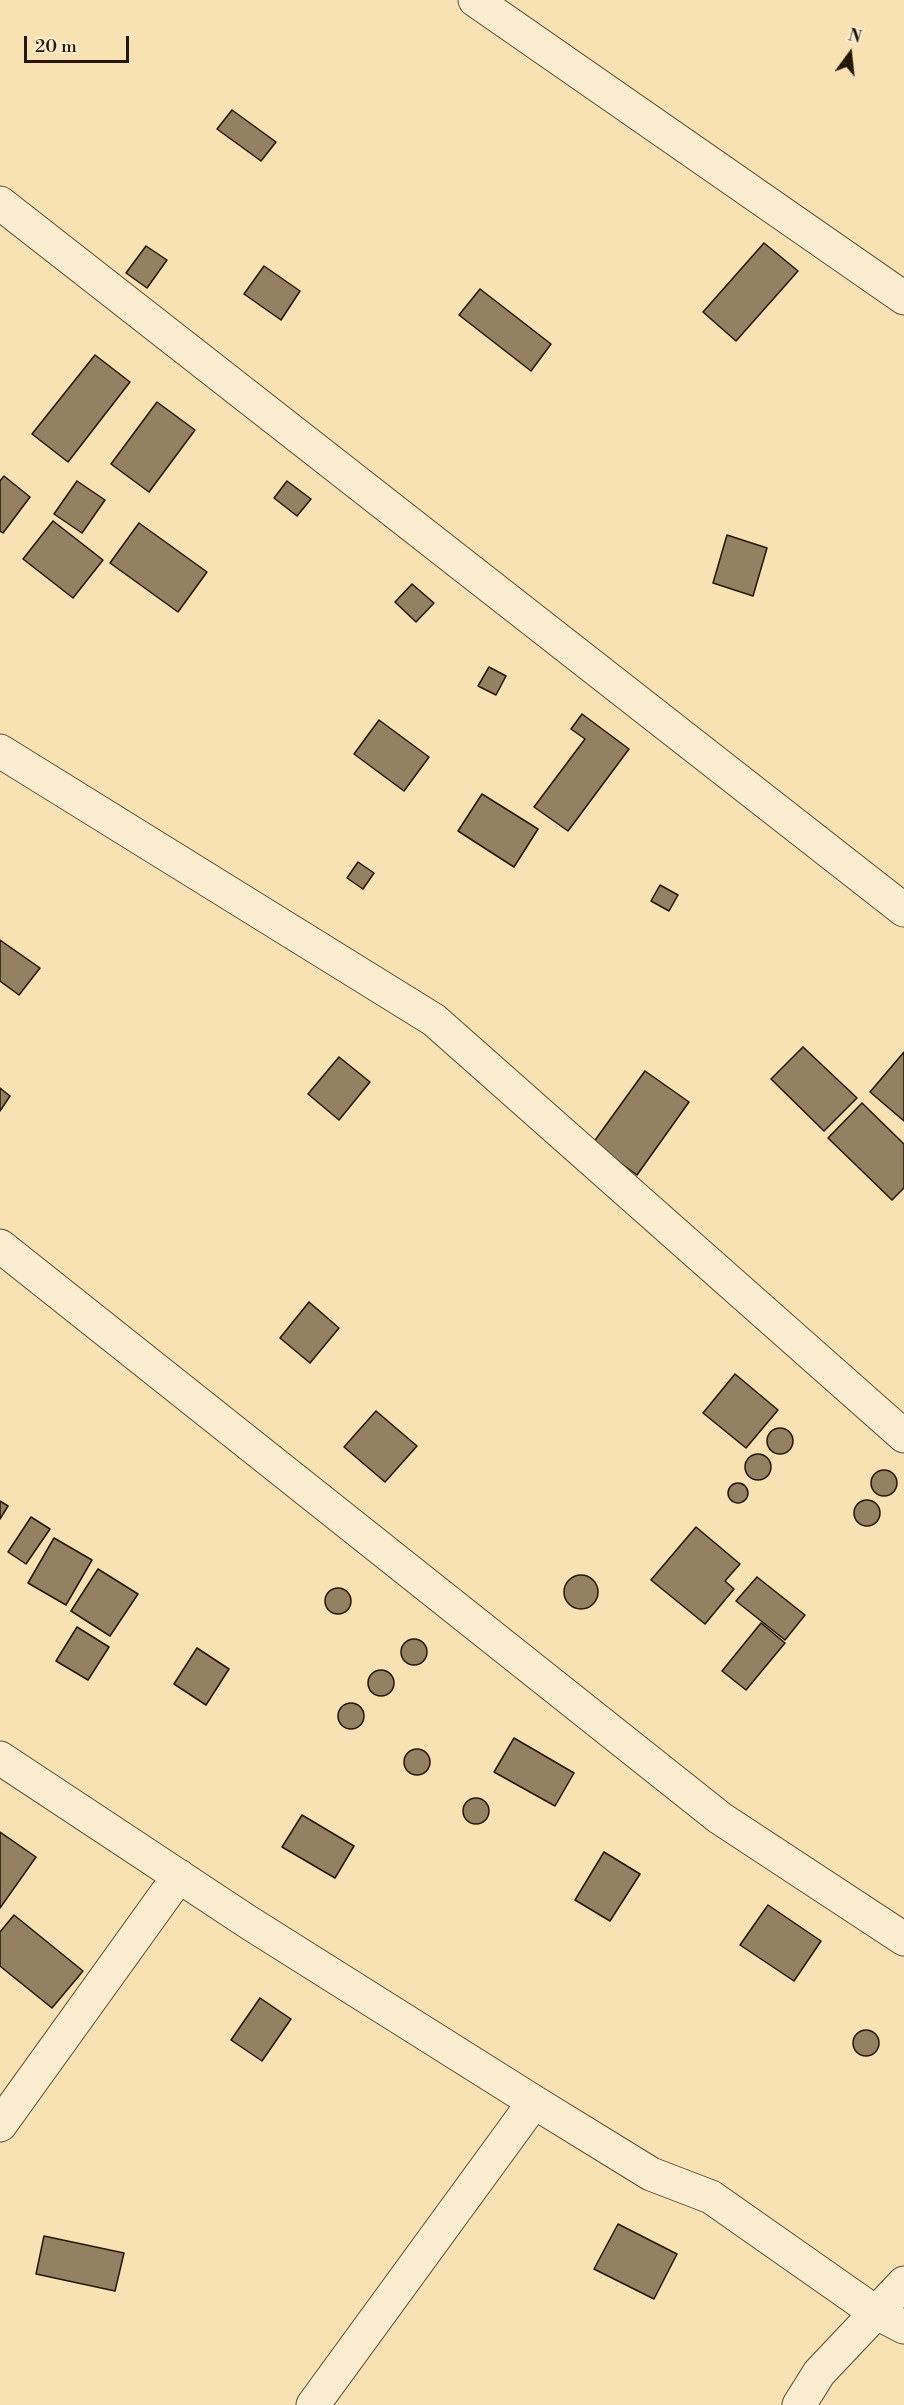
<!DOCTYPE html>
<html>
<head>
<meta charset="utf-8">
<style>
	body { margin:0 }
	#map { position:relative; width:904px; height:2405px; overflow:hidden; background:#f8e1b3; font-family:"Libre Bodoni",serif }
	canvas { display:block }
	.north { position:absolute; left:820px; top:24px; width:60px; height:60px; -webkit-text-stroke:4px #faecce; paint-order:stroke; rotate:15deg; font-size:16px; font-weight:700; line-height:24px; text-align:center; color:#25180a }
	.north::after { content:''; display:block; margin:auto; width:21px; height:27px; background:#25180a; clip-path:polygon(50% 0,100% 100%,50% 72%,0 100%) }
	.scale { position:absolute; left:24px; top:36px; width:105px; height:27px; box-sizing:border-box; border:3px solid #25180a; border-top:0; padding-left:8px; font-size:18px; line-height:21px; white-space:nowrap; color:#25180a; -webkit-text-stroke:4px #faecce; paint-order:stroke }
</style>
</head>
<body>
<div id="map">
<canvas width="904" height="2405"></canvas>
<div class="north">N</div>
<div class="scale">20 m</div>
</div>
<script>
const g = document.querySelector('canvas').getContext('2d');
g.lineJoin = 'round';
function fill(path, color) {
  g.fillStyle = color;
  g.fill(path, 'evenodd');
}
function shape(rows) {
  const path = new Path2D();
  for (const r of rows) {
    if (r.length === 3) {
      path.moveTo(r[0] + r[2], r[1]);
      path.arc(r[0], r[1], r[2], 0, 2 * Math.PI);
      continue;
    }
    path.moveTo(r[0], r[1]);
    for (let i = 2; i < r.length; i += 2) path.lineTo(r[i], r[i + 1]);
  }
  return path;
}
function strokePath(path, color, width, dash) {
  g.strokeStyle = color;
  g.lineWidth = width;
  g.lineCap = dash ? 'butt' : 'round';
  g.setLineDash(dash || []);
  g.stroke(path);
}
const building = shape([
	[232,110,276,142,261,161,217,129,232,110],
	[764,243,798,271,736,341,703,312,764,243],
	[146,246,167,260,147,288,126,273,146,246],
	[264,266,300,291,281,320,244,294,264,266],
	[480,289,551,344,531,371,459,315,480,289],
	[95,355,130,382,68,462,32,434,95,355],
	[157,402,195,430,149,492,111,464,157,402],
	[4,476,30,497,3,533,0,531,0,481,4,476],
	[77,481,105,500,82,533,54,514,77,481],
	[287,481,311,499,297,516,274,498,287,481],
	[53,521,103,560,73,598,23,559,53,521],
	[139,523,207,572,178,612,110,563,139,523],
	[727,535,767,548,753,596,713,583,727,535],
	[412,584,434,603,416,622,395,602,412,584],
	[489,667,506,676,496,695,478,686,489,667],
	[582,714,629,749,568,831,534,807,585,739,571,729,582,714],
	[379,720,429,757,404,791,354,754,379,720],
	[482,794,538,829,514,867,458,831,482,794],
	[358,862,374,873,363,889,347,878,358,862],
	[660,885,678,895,669,911,651,901,660,885],
	[0,940,40,968,19,995,0,981,0,940],
	[803,1047,857,1098,824,1131,771,1079,803,1047],
	[904,1052,904,1121,870,1092,904,1052],
	[339,1057,370,1082,339,1120,308,1094,339,1057],
	[645,1071,689,1102,637,1175,593,1143,645,1071],
	[0,1088,10,1096,0,1111,0,1088],
	[862,1103,904,1144,904,1188,892,1200,828,1138,862,1103],
	[309,1302,339,1328,310,1363,280,1338,309,1302],
	[735,1374,778,1410,746,1448,703,1413,735,1374],
	[376,1411,417,1446,385,1482,344,1447,376,1411],
	[780,1441,13],
	[758,1467,13],
	[884,1483,13],
	[738,1493,10],
	[867,1513,13],
	[0,1501,8,1506,0,1519,0,1501],
	[31,1517,50,1529,26,1564,8,1552,31,1517],
	[696,1527,740,1564,725,1581,734,1589,705,1624,651,1580,696,1527],
	[54,1538,92,1560,66,1605,28,1583,54,1538],
	[98,1569,138,1594,110,1636,71,1611,98,1569],
	[581,1592,17],
	[757,1577,805,1615,785,1640,736,1601,757,1577],
	[338,1601,13],
	[761,1623,785,1643,746,1690,722,1671,761,1623],
	[77,1627,109,1647,88,1680,56,1661,77,1627],
	[414,1652,13],
	[197,1648,229,1669,206,1705,174,1684,197,1648],
	[381,1683,13],
	[351,1716,13],
	[514,1738,574,1773,555,1806,494,1772,514,1738],
	[417,1762,13],
	[476,1811,13],
	[302,1815,354,1846,335,1878,282,1847,302,1815],
	[0,1832,36,1857,0,1908,0,1832],
	[604,1852,640,1874,610,1921,575,1900,604,1852],
	[768,1905,821,1941,794,1981,740,1945,768,1905],
	[14,1915,83,1971,52,2008,0,1966,0,1932,14,1915],
	[260,1998,291,2019,262,2061,231,2040,260,1998],
	[866,2043,13],
	[618,2224,677,2254,654,2299,594,2269,618,2224],
	[44,2236,124,2253,115,2291,36,2274,44,2236]
]);
fill(building, '#938162');
strokePath(building, '#25180a', 1.5);
const minor = shape([
	[475,0,904,298],
	[0,203,904,910],
	[0,751,434,1020,904,1436],
	[0,1246,720,1818,904,1939],
	[0,1758,248,1922,534,2102,651,2174,711,2197,875,2312,904,2327],
	[0,2125,179,1876],
	[313,2405,534,2102],
	[799,2405,819,2373,904,2283]
]);
strokePath(minor, '#5a4a34', 35);
strokePath(minor, '#faecce', 33);
</script>
</body>
</html>
